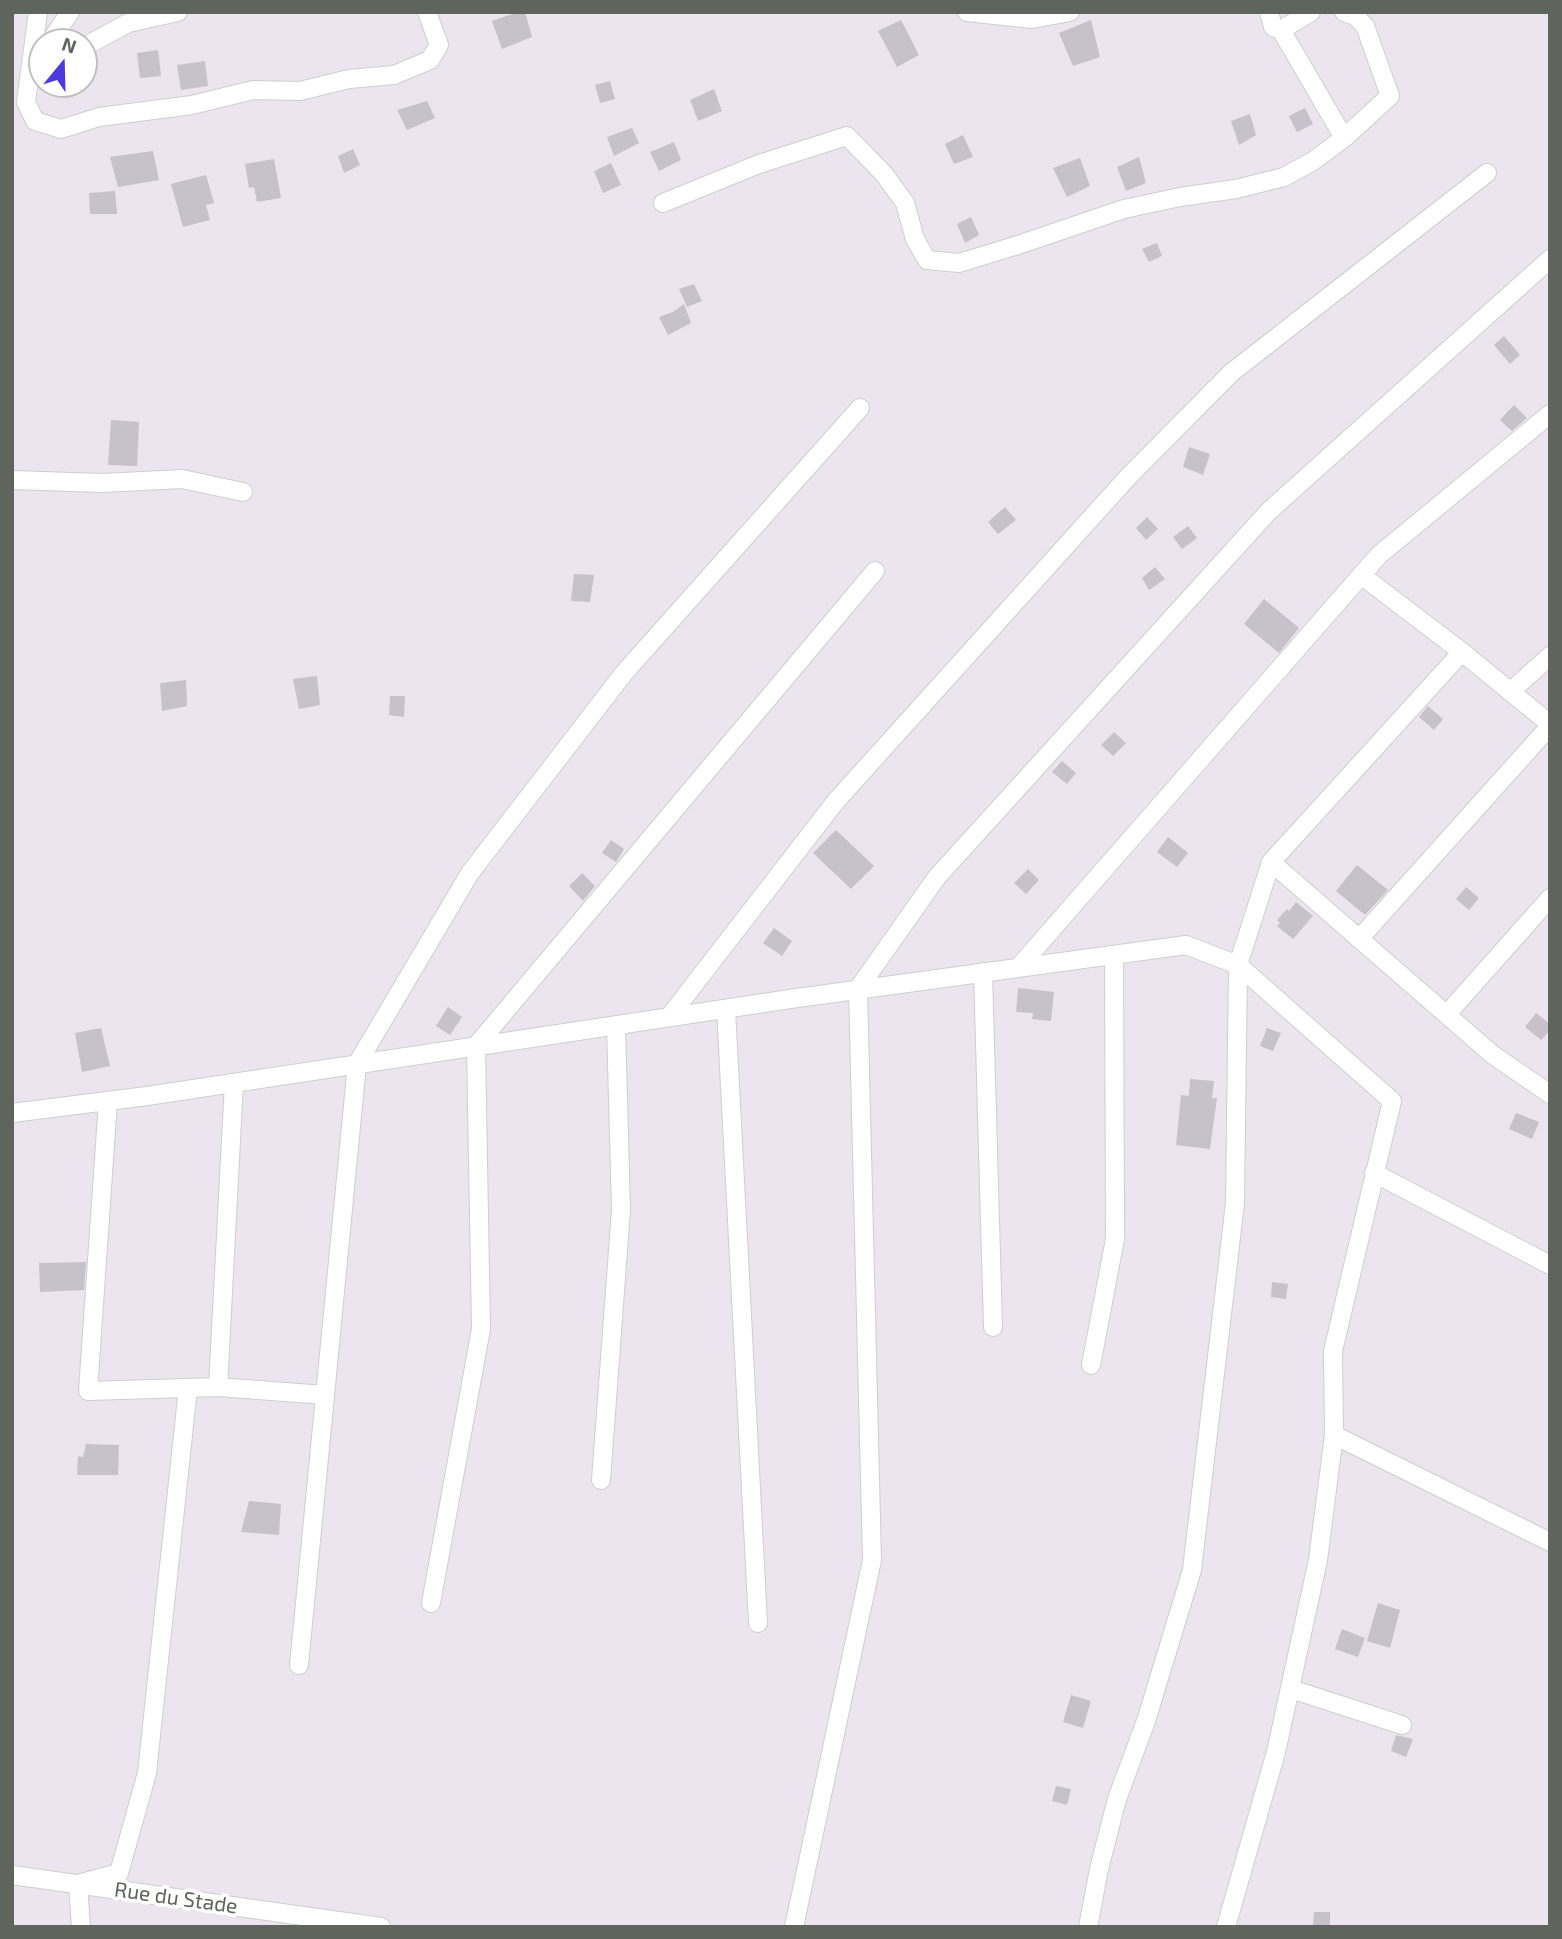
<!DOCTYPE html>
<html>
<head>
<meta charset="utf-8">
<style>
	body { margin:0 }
	#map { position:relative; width:1562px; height:1939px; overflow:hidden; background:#ece4ee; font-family:"Exo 2",sans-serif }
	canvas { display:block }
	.frame { position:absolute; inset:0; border:14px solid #5f645c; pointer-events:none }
	.north { position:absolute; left:28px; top:28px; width:70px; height:70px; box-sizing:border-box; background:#fff; border:2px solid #bfc1be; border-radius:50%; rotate:19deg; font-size:19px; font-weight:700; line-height:28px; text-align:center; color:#5f645c }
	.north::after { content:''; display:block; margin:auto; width:24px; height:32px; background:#4d39df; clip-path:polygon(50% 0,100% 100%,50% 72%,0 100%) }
</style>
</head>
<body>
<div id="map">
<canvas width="1562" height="1939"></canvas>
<div class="frame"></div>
<div class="north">N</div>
</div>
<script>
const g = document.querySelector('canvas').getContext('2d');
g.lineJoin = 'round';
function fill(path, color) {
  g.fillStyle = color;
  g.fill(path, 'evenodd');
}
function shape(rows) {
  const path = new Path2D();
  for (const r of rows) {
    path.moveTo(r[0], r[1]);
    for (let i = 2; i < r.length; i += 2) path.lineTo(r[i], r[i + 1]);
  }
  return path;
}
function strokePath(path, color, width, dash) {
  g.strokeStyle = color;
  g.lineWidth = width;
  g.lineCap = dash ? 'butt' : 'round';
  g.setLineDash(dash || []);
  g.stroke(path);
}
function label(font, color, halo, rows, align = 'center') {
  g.font = font + ' "Exo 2",sans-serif';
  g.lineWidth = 7;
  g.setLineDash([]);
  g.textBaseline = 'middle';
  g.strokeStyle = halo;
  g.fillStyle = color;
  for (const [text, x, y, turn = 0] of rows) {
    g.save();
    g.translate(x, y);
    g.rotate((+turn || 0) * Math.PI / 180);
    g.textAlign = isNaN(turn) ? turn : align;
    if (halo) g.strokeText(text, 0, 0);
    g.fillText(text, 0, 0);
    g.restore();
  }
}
fill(shape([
	[518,12,525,12,532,37,502,49,492,21],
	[901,20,919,55,897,67,878,31],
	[1091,20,1100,57,1073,66,1059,33],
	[158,50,161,76,140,78,137,53],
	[205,61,208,86,181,90,177,65],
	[610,81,615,99,600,103,595,85],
	[714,89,722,111,698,121,690,100],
	[427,101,435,118,407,130,397,110],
	[1305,108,1313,124,1297,132,1289,116],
	[1250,114,1256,135,1239,145,1231,121],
	[632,128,639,143,614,156,607,137],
	[963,135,973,157,954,164,945,144],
	[674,142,681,160,659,171,650,152],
	[353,149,360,165,344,173,338,156],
	[153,151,159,180,118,187,110,157],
	[1139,157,1146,183,1126,191,1117,167],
	[1080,158,1090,186,1067,197,1053,168],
	[274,159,281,198,257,202,254,187,249,188,245,164],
	[611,163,621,185,603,193,594,171],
	[206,175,214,203,206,205,210,220,183,227,171,184],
	[115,191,117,214,90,214,89,193],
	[971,217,979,235,965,243,957,224],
	[1157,243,1162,256,1149,262,1142,249],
	[694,284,702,301,687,307,679,289],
	[684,304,691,323,668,335,659,317,673,312],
	[1504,336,1520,355,1510,364,1494,345],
	[1514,405,1527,418,1512,431,1500,420],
	[111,420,139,422,137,466,108,465],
	[1189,447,1210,454,1203,475,1183,467],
	[1005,507,1016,520,998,534,988,522],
	[1147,517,1158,529,1146,540,1136,528],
	[1188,526,1197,538,1182,549,1173,537],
	[1155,567,1165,579,1149,590,1142,578],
	[574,574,594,575,590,602,571,601],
	[1264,599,1299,628,1279,653,1244,624],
	[317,676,320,705,299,709,293,679],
	[186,680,187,706,162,711,160,683],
	[390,696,405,696,404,717,389,715],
	[1428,706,1443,719,1434,730,1419,717],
	[1114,732,1126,743,1113,756,1101,745],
	[1062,761,1076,773,1067,784,1052,772],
	[836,830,874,866,851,889,813,853],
	[1168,837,1188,853,1177,867,1157,852],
	[611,840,624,849,616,862,602,853],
	[1357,865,1388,890,1365,915,1336,891],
	[1028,869,1039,880,1026,894,1014,883],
	[582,873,595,886,583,901,569,886],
	[1466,887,1479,898,1469,910,1456,899],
	[1296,902,1313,916,1293,939,1277,926,1280,923,1277,920,1287,909,1289,911],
	[774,928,792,941,782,956,763,943],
	[1018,988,1054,992,1051,1021,1032,1019,1033,1013,1016,1012],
	[448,1007,462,1017,450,1035,436,1026],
	[1536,1013,1550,1024,1550,1030,1541,1040,1525,1027],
	[101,1028,110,1066,82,1072,75,1033],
	[1267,1028,1281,1033,1273,1051,1260,1046],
	[1190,1079,1214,1081,1212,1098,1217,1098,1210,1149,1176,1145,1181,1095,1189,1096],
	[1516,1113,1539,1122,1532,1139,1509,1129],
	[86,1262,84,1290,40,1292,39,1263],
	[1272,1282,1288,1284,1286,1299,1271,1297],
	[86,1444,119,1445,118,1475,77,1475,78,1456,83,1457],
	[249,1501,281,1504,279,1535,241,1532],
	[1378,1603,1400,1610,1390,1648,1367,1641],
	[1342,1629,1365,1638,1358,1657,1335,1649],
	[1071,1695,1091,1701,1083,1728,1063,1722],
	[1396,1735,1413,1739,1406,1757,1391,1751],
	[1056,1786,1071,1789,1067,1805,1052,1801],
	[1314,1912,1330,1912,1330,1927,1313,1927]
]), '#c7c1c9');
const minor = shape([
	[38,12,26,102,35,121,61,129,99,117,192,105,253,90,300,91,349,79,394,75,430,60,439,45,427,12],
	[967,12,1032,19,1070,12],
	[1269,12,1273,27,1281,30,1311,12],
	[1281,30,1344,138,1390,96,1365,26,1355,16,1344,12],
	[50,42,70,12],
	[84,47,128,23,178,12],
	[663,203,759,164,847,136,884,174,905,203,915,239,927,260,959,263,1018,245,1124,209,1180,197,1236,189,1284,177,1313,161,1344,138],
	[12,480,102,483,182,479,243,492],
	[1361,575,1462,652],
	[1510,692,1550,656],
	[1271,862,1493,1055,1550,1094],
	[1359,939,1550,726],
	[1018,968,1379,555,1550,414],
	[983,972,993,1327],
	[726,1009,758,1623],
	[1447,1014,1550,898],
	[669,1017,836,801,1128,477,1231,373,1487,173],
	[108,1101,88,1391,218,1387,325,1395],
	[12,1113,147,1096,790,999,1186,945,1238,965,1392,1101,1333,1351,1334,1435,1318,1560,1276,1752,1226,1927],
	[1374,1173,1550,1265],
	[1091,1365,1115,1239,1114,955],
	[218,1387,234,1083],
	[1334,1435,1550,1542],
	[601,1480,621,1210,616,1025],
	[431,1603,481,1329,476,1046,875,571],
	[299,1665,357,1064,470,873,624,673,860,408],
	[1291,1689,1402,1725],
	[12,1875,381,1927],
	[81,1927,78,1884,119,1873,147,1773,188,1388],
	[794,1927,872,1560,858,989,937,877,1269,511,1550,259],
	[1088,1927,1099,1869,1117,1799,1146,1721,1192,1570,1235,1203,1238,965,1271,862,1462,652,1550,724]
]);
strokePath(minor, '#ccd0cb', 20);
strokePath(minor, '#fff', 18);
label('21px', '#5f645c', '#fff', [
	["Rue du Stade",176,1898,8]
]);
</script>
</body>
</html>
